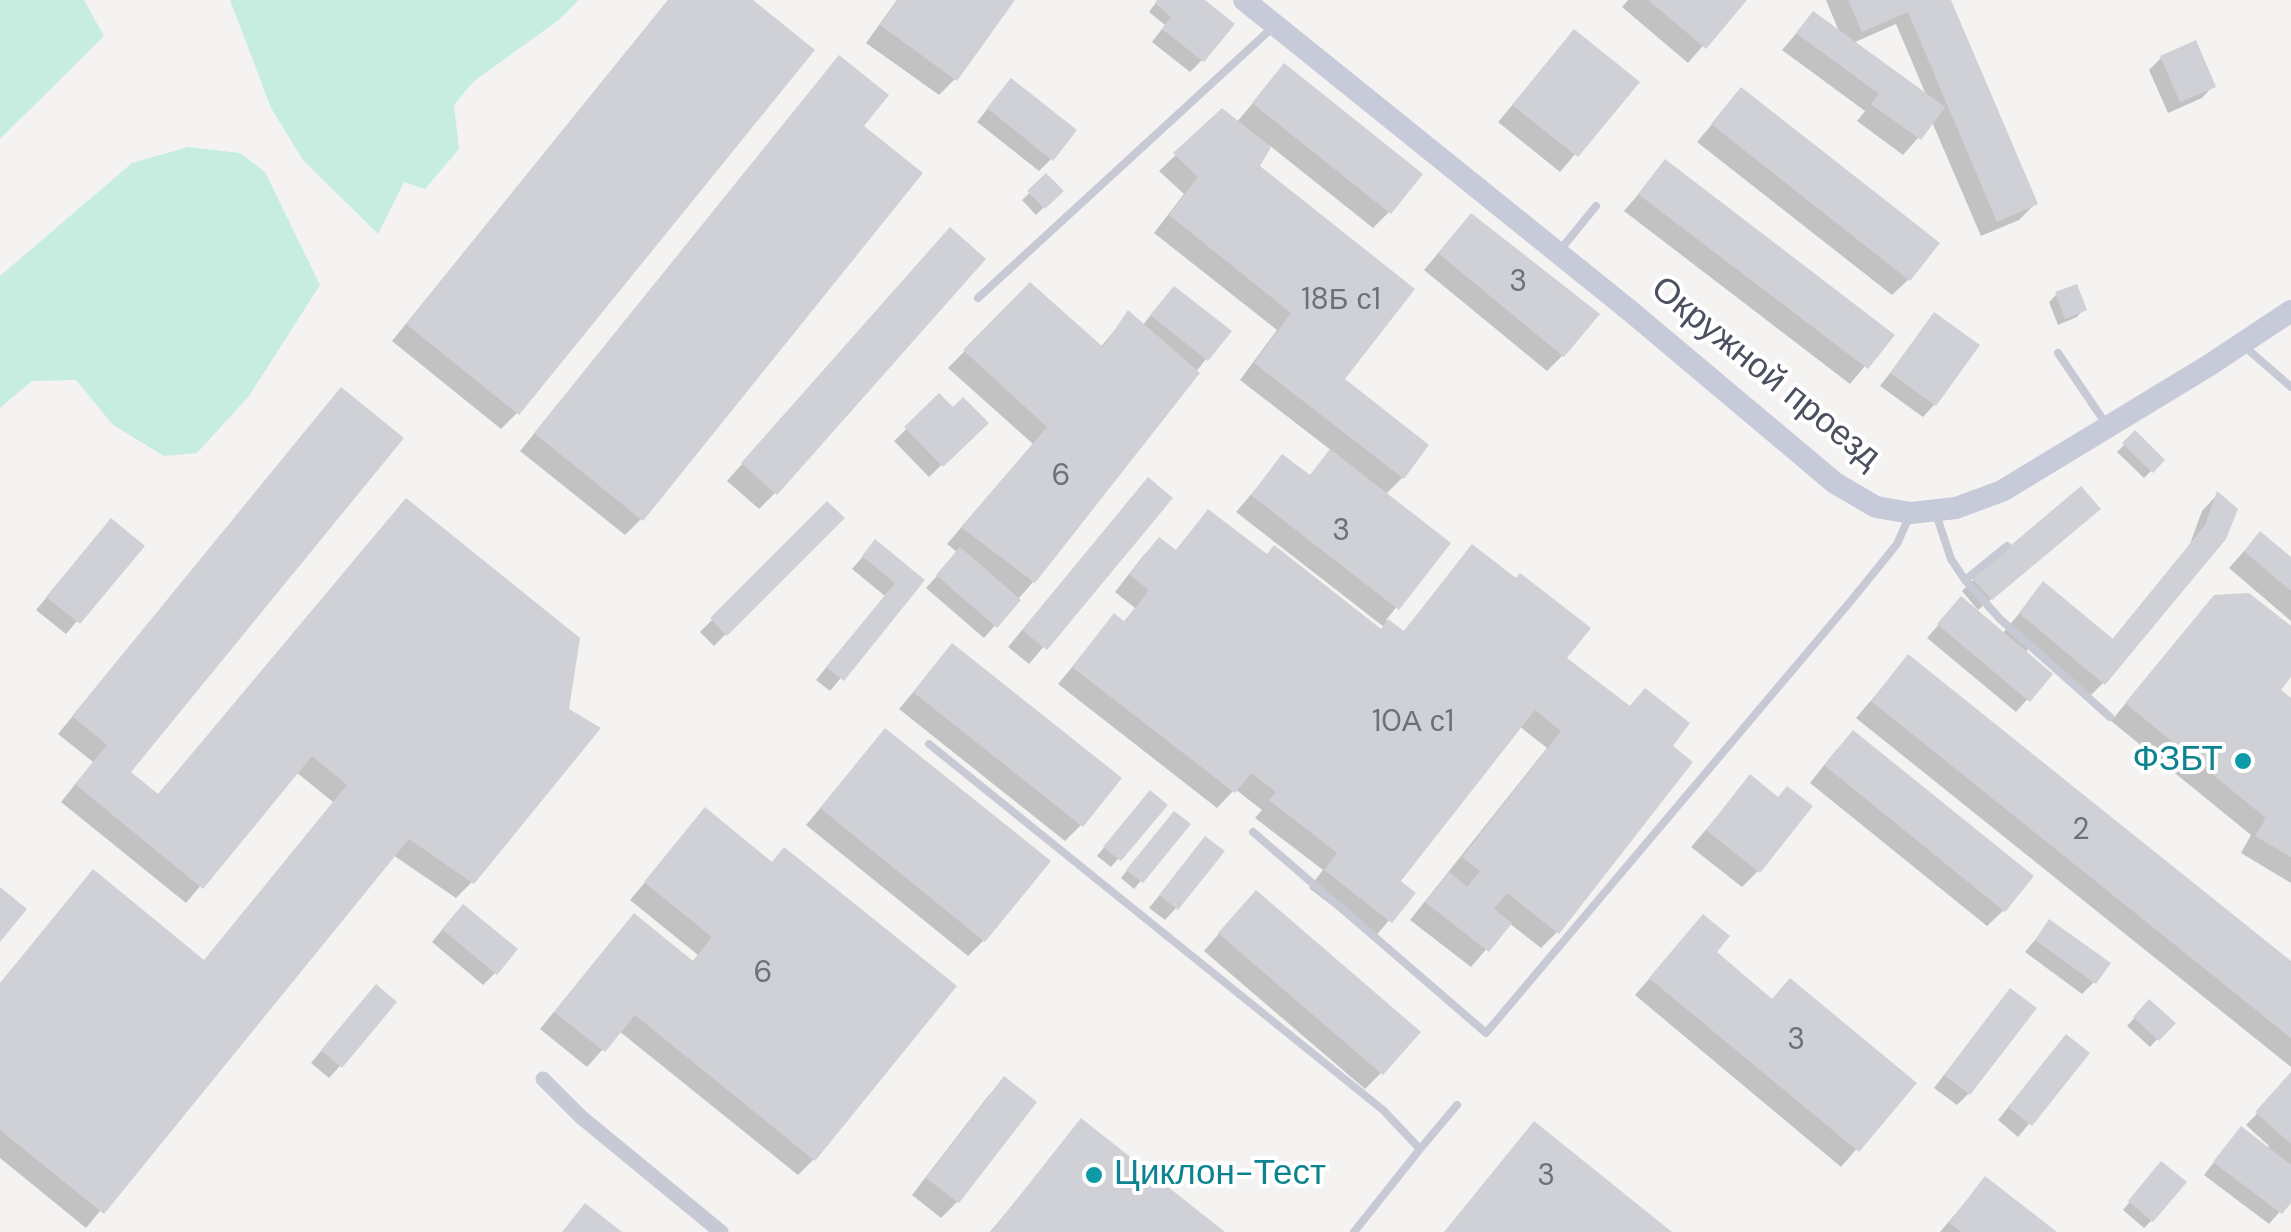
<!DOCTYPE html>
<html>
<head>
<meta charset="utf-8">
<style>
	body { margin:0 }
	canvas { display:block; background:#f4f3f2 }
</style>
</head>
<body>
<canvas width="2291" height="1232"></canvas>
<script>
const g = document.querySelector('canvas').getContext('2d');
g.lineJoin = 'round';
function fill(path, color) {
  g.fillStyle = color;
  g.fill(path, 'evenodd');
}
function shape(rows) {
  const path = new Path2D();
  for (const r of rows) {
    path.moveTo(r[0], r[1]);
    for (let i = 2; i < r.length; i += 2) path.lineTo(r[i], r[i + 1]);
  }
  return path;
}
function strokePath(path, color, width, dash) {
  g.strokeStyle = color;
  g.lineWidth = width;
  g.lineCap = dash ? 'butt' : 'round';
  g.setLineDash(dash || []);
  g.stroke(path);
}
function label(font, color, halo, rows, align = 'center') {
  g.font = font + ' "DM Sans",sans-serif';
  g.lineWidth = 8;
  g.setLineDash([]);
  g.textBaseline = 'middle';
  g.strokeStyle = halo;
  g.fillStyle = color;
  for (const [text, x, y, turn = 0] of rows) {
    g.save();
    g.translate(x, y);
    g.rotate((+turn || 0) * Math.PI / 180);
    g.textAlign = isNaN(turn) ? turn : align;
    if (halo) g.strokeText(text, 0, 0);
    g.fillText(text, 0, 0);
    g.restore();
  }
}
fill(shape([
	[0,0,84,0,104,36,0,139],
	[230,0,579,0,560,19,473,82,454,105,459,149,425,189,404,182,378,234,303,160,271,108],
	[188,147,240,153,265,172,320,285,249,396,197,453,164,456,113,425,76,380,32,381,0,408,0,276,132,163]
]), '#c6ede0');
fill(shape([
	[668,0,749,0,517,413,501,429,392,341],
	[897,0,1012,0,955,79,939,95,866,43],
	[1158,0,1201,0,1202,60,1190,72,1152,42,1165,25,1149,12],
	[1628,0,1743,0,1688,63,1622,7],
	[1826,0,1948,0,2035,204,2019,220,1981,236,1932,122,1903,155,1857,121,1865,111,1782,50,1813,14,1840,34],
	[1896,24,1927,97,1853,43],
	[1574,32,1636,82,1560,172,1498,122],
	[839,58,861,126,641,519,625,535,520,451],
	[2161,58,2213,86,2202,98,2168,113,2149,70],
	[1284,66,1389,212,1373,228,1269,145,1256,166,1342,379,1403,477,1385,495,1448,544,1386,620,1402,633,1472,548,1564,658,1628,708,1645,691,1557,932,1541,948,1509,923,1471,967,1410,920,1547,748,1519,726,1397,882,1412,893,1374,938,1309,888,1323,870,1255,818,1262,810,1235,789,1217,808,1058,684,1114,617,1123,623,1135,608,1115,592,1143,556,1159,540,1174,552,1208,512,1266,557,1380,631,1384,627,1236,512,1283,457,1308,477,1332,451,1240,380,1277,330,1154,233,1184,194,1159,171,1222,111,1236,123],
	[1741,90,1909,279,1892,295,1697,142],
	[1000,93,1051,159,1039,171,977,122],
	[1665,163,1891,335,1850,384,1624,211],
	[1046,177,1060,191,1036,215,1022,200],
	[1455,233,1563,355,1547,371,1424,270],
	[934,246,775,493,759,509,727,481],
	[1030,285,1100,348,1128,314,1142,326,1162,301,1206,359,1034,581,984,638,926,588,958,553,947,544,1033,444,948,368],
	[2056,295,2084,309,2077,317,2058,325,2049,302],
	[1935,315,1934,405,1923,417,1880,386],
	[341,390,127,773,157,797,390,518,472,882,456,898,393,855,86,1228,0,1158,0,983,203,962,333,802,296,772,186,903,61,802,93,762,58,734],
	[939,397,952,410,985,423,929,477,894,441],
	[2135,434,2162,460,2144,478,2117,452],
	[2217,495,2235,510,2103,683,2087,699,2028,649,2025,653,2050,674,2016,712,1927,638,1950,612,2002,634,2043,585,2111,641,2190,544,2202,511],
	[1132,497,1169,498,1029,664,1008,647],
	[827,504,841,518,714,646,700,632],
	[2085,521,1978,610,1962,591,1974,579],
	[100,533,141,546,66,634,36,610],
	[2244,551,2291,561,2291,621,2229,568],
	[864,555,922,580,830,691,816,680,885,596,852,569],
	[2215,597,2291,629,2291,673,2278,690,2291,701,2291,883,2241,853,2251,835,2111,721],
	[952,646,1081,825,1065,841,899,709],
	[1908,657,2291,964,2291,1067,1856,718],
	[885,731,984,940,968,956,806,825],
	[1837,749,2004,910,1987,926,1810,783],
	[1750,778,1777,799,1758,871,1742,887,1691,847],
	[1143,801,1164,805,1111,867,1097,856],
	[705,811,771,864,814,1159,798,1175,619,1031,587,1067,540,1029,618,933,691,963,698,955,630,900],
	[1167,821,1187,825,1134,889,1121,878],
	[1205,839,1176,908,1165,920,1149,908],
	[1240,909,1381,1073,1365,1089,1204,951],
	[1703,917,1713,953,1771,1001,1913,1084,1841,1167,1635,995],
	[451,919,495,973,483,985,432,942],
	[2050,922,2094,982,2082,994,2025,952],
	[364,999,340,1066,329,1078,311,1063],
	[2149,1002,2172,1023,2150,1047,2127,1026],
	[1999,1003,1969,1093,1957,1105,1934,1088],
	[2055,1049,2087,1054,2018,1137,1998,1120],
	[2291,1079,2291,1199,2269,1224,2204,1175,2229,1142,2266,1149,2269,1146,2246,1125],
	[1004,1080,1033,1102,957,1202,941,1218,912,1195,988,1096],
	[1081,1122,1221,1232,990,1232],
	[2154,1172,2151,1221,2144,1228,2123,1210],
	[1985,1179,2053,1232,1940,1232]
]), '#0003');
fill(shape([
	[668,0,753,0,815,50,519,415,406,324],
	[898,0,1015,0,957,81,880,25],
	[1157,0,1205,0,1235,24,1204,62,1162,29,1171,17,1155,3],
	[1648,0,1747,0,1706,49],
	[1848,0,1951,0,2038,204,1997,222,1908,12,1862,32],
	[1813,11,1945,107,1921,140,1871,104,1879,94,1796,33],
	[1574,29,1640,82,1578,157,1512,105],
	[2196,40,2216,87,2180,102,2160,56],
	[839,55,889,95,864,126,923,173,643,521,534,433],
	[1284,63,1423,174,1391,214,1252,103],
	[1011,78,1077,130,1053,161,987,108],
	[1741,87,1940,243,1910,281,1711,124],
	[1222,108,1271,147,1260,166,1415,289,1345,379,1429,445,1404,479,1254,363,1291,313,1169,215,1198,177,1173,153],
	[1665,159,1895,335,1868,369,1638,194],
	[1046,173,1064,191,1045,209,1027,191],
	[1471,213,1600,314,1564,357,1438,253],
	[950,227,986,259,777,495,741,463],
	[1030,282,1103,347,1128,310,1200,373,1035,583,961,527,1047,427,963,350],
	[2077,284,2087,310,2065,319,2055,292],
	[1174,286,1232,331,1208,361,1150,315],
	[1934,312,1980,345,1936,406,1890,373],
	[341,387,404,438,131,772,158,794,406,498,580,638,569,709,601,728,474,884,409,839,104,1214,0,1130,0,983,93,869,204,960,347,785,312,756,203,889,75,784,107,745,72,716],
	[939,393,953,407,963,397,989,423,943,467,904,427],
	[2135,430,2165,460,2153,473,2122,443],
	[1330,449,1451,543,1399,610,1251,495,1282,454,1310,475],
	[1148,477,1173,498,1047,650,1022,630],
	[2081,486,2101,509,1992,600,1972,578],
	[2217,491,2238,509,2226,539,2105,685,2019,613,2043,581,2113,639,2205,525],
	[827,501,845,518,727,636,710,618],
	[1208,509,1267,554,1274,545,1381,629,1388,619,1404,631,1472,544,1516,578,1520,573,1591,628,1567,658,1630,706,1645,688,1690,723,1673,746,1693,762,1559,934,1507,893,1494,909,1512,923,1489,952,1425,902,1449,872,1467,887,1480,871,1462,857,1561,731,1535,710,1401,881,1416,893,1392,923,1324,870,1337,853,1269,800,1276,792,1251,773,1235,793,1072,667,1114,613,1125,622,1149,590,1129,574,1159,537,1176,550],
	[111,518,145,546,80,624,46,597],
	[2260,531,2291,557,2291,591,2244,551],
	[875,539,925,580,844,681,826,667,895,583,862,556],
	[960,547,1021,600,997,628,936,575],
	[2249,593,2291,626,2291,677,2281,690,2291,698,2291,857,2255,836,2266,818,2125,703,2214,595],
	[1961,596,2053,674,2030,702,1937,624],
	[952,643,1122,778,1083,827,913,692],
	[1908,654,2291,961,2291,1038,1871,701],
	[885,728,1051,861,985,942,820,808],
	[1853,730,2034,876,2005,912,1824,765],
	[1750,774,1778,797,1787,786,1813,806,1760,873,1706,830],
	[1150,790,1168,805,1121,861,1103,847],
	[705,807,772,862,784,847,957,986,815,1161,635,1015,605,1052,554,1012,634,913,693,961,712,937,644,882],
	[1174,811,1191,824,1143,883,1126,870],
	[1205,836,1225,851,1178,910,1159,895],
	[0,887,27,909,0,942],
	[1256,890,1421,1032,1383,1075,1218,933],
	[463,904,518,949,497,975,442,929],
	[1703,914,1730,936,1717,952,1772,999,1790,978,1917,1083,1859,1152,1649,978],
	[2049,919,2111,963,2096,984,2035,940],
	[376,984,397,1002,342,1068,321,1050],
	[2010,988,2037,1008,1970,1095,1944,1075],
	[2149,999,2176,1023,2159,1041,2133,1017],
	[2066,1034,2090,1053,2032,1126,2008,1107],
	[2291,1072,2291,1144,2255,1112],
	[1004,1076,1037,1102,959,1203,926,1178],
	[1081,1118,1225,1232,991,1232],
	[1534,1121,1672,1232,1444,1232],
	[2241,1126,2291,1165,2291,1203,2282,1214,2213,1162],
	[2161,1161,2187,1182,2153,1222,2128,1201],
	[1985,1176,2057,1232,1961,1232,1949,1223],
	[585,1203,622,1232,562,1232]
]), '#d0d1d6');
strokePath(shape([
	[1561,249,1596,206],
	[978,298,1272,28],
	[2245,347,2291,387],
	[2058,353,2106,424],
	[1936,514,1951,559,1965,580,2000,619,2110,717],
	[1965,580,2007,546],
	[929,744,1383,1110,1420,1149,1354,1232],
	[1253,832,1486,1033,1850,602,1897,544,1909,517],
	[1420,1149,1457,1105]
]), '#c7cad5', 8);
strokePath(shape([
	[543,1079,581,1117,721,1232]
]), '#c7cad5', 15);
strokePath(shape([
	[1244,0,1629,310,1835,483,1876,507,1911,513,1956,508,2002,491,2208,366,2291,311]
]), '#c7cad9', 22);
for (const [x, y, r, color] of [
	[2243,761,10,"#0f9aa8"],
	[1094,1175,10,"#0f9aa8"]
]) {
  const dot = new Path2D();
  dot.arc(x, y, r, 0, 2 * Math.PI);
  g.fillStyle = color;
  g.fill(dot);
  strokePath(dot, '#fff', 4);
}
label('30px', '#6c707c', null, [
	["3",1518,283],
	["18Б с1",1341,301],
	["6",1061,477],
	["3",1341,532],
	["10А с1",1413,723],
	["2",2081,831],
	["6",763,974],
	["3",1796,1041],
	["3",1546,1177]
]);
label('35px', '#4b505e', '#fff', [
	["Окружной проезд",1765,374,39]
]);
label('35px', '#0d838f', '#fff', [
	["ФЗБТ",2223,761],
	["Циклон-Тест",1114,1175,"left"]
], 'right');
</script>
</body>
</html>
